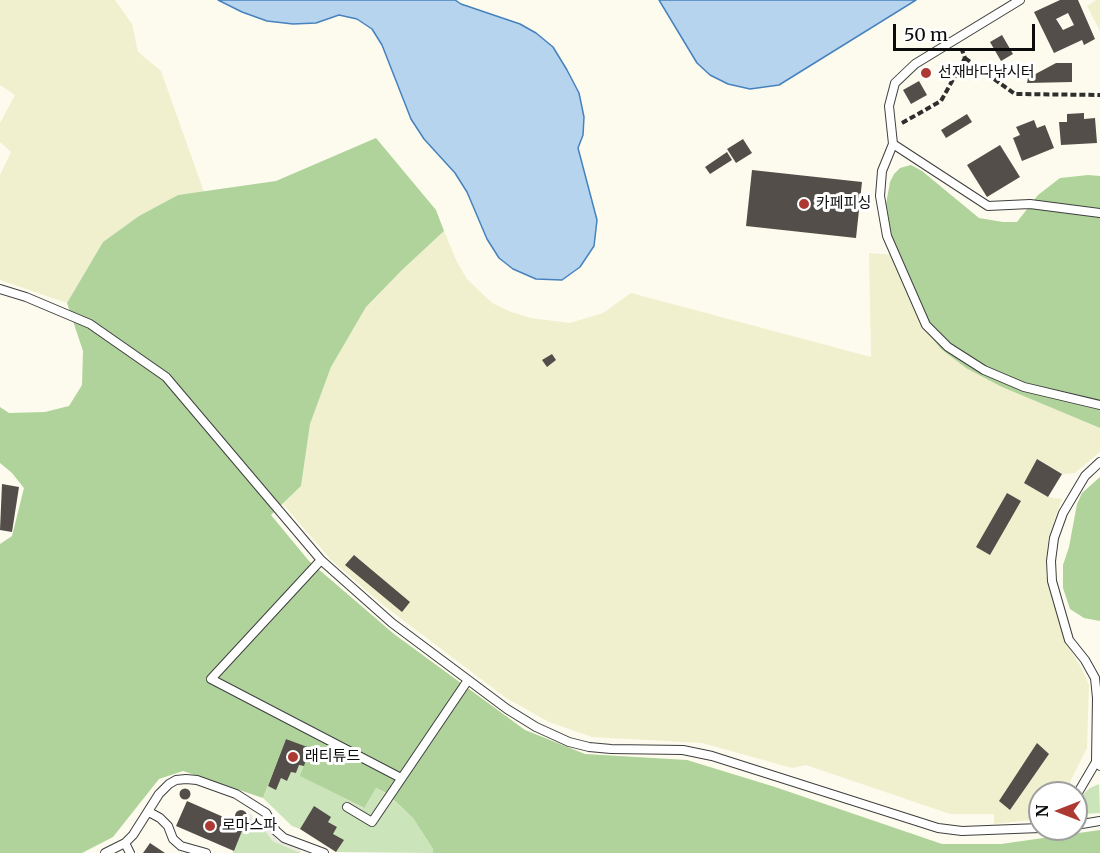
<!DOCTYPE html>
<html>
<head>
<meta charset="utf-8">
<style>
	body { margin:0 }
	#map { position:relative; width:1100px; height:853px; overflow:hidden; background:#fdfbed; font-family:Merriweather,serif }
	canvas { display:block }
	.north { position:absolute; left:1028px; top:781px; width:60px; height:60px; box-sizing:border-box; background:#fff; border:2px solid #9e9e9e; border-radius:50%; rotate:270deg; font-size:16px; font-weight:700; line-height:24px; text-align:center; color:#0c0c0c }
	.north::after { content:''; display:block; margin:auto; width:21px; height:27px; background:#ad3933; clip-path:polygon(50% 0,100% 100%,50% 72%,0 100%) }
	.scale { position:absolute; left:893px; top:24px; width:142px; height:27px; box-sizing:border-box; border:3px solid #0c0c0c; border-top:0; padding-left:8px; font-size:18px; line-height:21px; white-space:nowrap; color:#0c0c0c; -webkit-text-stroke:4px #fff; paint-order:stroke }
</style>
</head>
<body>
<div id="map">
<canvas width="1100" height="853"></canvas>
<div class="north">N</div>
<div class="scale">50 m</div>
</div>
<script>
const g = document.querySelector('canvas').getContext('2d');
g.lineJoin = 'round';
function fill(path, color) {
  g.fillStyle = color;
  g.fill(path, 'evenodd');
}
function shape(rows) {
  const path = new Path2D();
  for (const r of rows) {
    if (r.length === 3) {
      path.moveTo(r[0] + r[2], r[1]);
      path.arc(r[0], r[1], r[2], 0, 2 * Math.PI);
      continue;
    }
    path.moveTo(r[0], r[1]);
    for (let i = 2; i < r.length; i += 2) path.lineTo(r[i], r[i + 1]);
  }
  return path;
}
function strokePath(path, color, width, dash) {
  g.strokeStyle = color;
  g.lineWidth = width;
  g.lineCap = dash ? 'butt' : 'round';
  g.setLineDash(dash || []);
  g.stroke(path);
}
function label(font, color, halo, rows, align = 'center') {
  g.font = font + ' Merriweather,"Noto Sans KR",serif';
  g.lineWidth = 6;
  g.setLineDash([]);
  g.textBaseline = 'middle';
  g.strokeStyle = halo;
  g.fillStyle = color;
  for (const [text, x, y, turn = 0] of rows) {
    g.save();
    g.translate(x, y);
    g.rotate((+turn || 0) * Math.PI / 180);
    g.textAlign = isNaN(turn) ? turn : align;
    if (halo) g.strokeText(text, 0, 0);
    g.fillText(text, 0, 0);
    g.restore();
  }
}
fill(shape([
	[0,0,115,0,132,24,138,52,161,71,204,192,178,195,139,216,103,242,67,303,0,280,0,175,11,152,0,142,0,123,15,95,0,85],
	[1096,0,1100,0,1100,31,1087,6],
	[444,231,457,262,467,279,492,303,511,312,531,318,570,323,603,313,631,293,871,357,869,253,895,255,904,286,920,323,1002,387,1100,428,1100,452,1075,473,1062,474,1038,459,1024,483,1048,497,1062,499,1048,539,1046,575,1065,641,1082,669,1089,685,1087,748,1068,786,1062,793,1040,793,1040,815,1031,820,994,824,994,814,950,814,806,765,792,768,702,743,592,737,549,722,506,698,383,605,331,560,283,504,301,486,310,424,331,367,366,307,402,270]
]), '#f0f0cf');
fill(shape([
	[299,765,304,766,301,776,363,808,376,788,385,793,413,818,433,849,433,853,336,852,343,841,333,834,337,827,328,822,314,807,300,829,292,826,263,798,268,786,276,789,281,778,287,781,291,772,296,773],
	[1099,784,1100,813,1083,814,1077,805,1081,796,1090,788],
	[248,816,263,828,273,841,301,853,233,853]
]), '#cbe4ba');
fill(shape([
	[376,138,436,210,444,231,402,270,366,307,331,367,310,424,301,486,271,515,309,561,394,634,525,730,585,754,687,760,775,787,942,844,1001,844,1100,830,1100,853,433,853,433,849,413,818,386,793,376,788,364,808,300,776,310,749,286,739,263,798,183,771,159,779,113,837,82,853,0,853,0,544,12,536,24,488,12,473,0,463,0,407,9,413,45,412,69,406,82,385,83,351,67,303,103,242,139,216,178,195,276,181],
	[911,165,922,171,979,218,1003,222,1017,222,1038,195,1060,178,1088,175,1100,176,1100,428,1002,387,966,368,941,349,920,323,904,286,895,255,886,204,890,182,894,174,900,168],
	[1100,477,1100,621,1084,618,1070,609,1063,588,1063,565,1069,547,1077,504,1082,493]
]), '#afd39b');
fill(shape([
	[249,813,266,824,277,840,300,848,301,853,273,841,263,828,248,817]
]), '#ece9dd');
const water = shape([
	[218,0,455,0,461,4,520,24,536,33,553,47,567,70,579,93,584,117,583,135,578,148,597,220,594,246,580,267,562,280,536,279,513,269,499,258,487,239,467,192,455,173,424,139,411,119,382,45,372,29,357,19,339,15,316,23,293,24,267,21,242,12,218,0],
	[659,0,916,0,779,85,750,89,728,84,710,75,697,63,659,0]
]);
fill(water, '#b7d4ef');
strokePath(water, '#4582be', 1.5);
fill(shape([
	[1060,0,1078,0,1095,39,1084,45,1082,40,1054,53,1034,12],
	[1068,13,1074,25,1063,30,1056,19],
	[1002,35,1013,54,1001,61,990,42],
	[1056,63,1072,63,1072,82,1027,83,1028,78],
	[919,81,927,95,911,104,903,90],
	[1084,113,1084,119,1095,118,1097,143,1061,145,1059,122,1067,122,1067,114],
	[967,114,972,122,946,138,941,130],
	[1034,120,1037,128,1045,125,1054,148,1022,161,1013,138,1020,135,1016,127],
	[743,139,752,153,736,163,727,149],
	[1000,145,1020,177,987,197,967,165],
	[727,152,732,160,710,174,705,167],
	[752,170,862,182,856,238,746,226],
	[552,354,556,360,547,367,542,360],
	[1037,459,1062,474,1048,497,1024,483],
	[2,484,19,487,12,532,0,530],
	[1007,493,1021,501,990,555,976,547],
	[354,555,410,602,402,612,345,565],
	[286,739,310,748,304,766,299,765,296,773,291,772,287,781,281,778,276,790,268,786],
	[1037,743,1049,754,1010,810,999,801],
	[185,794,5.5],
	[187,801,244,826,234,851,176,826],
	[314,806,331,817,328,822,337,827,333,834,344,840,336,852,300,829],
	[241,816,6],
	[150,843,165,853,143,853]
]), '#534e49');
const service = shape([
	[1020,0,915,64,895,83,889,106,893,144,882,171,880,196,887,236,926,325,948,347,984,370,1024,387,1100,405],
	[893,144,988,206,1030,204,1100,213],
	[0,289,26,297,90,324,166,377,321,560,392,623,507,709,536,727,569,742,589,747,611,749,683,750,712,756,938,828,962,831,1040,828],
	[1100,462,1085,476,1063,513,1054,538,1051,561,1052,581,1069,640,1085,660,1095,678,1097,698,1096,762,1100,766],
	[321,560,211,679,401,778],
	[1076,796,1096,762],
	[347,807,372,822,468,680],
	[149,812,160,818,168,826,173,839,181,846,206,853],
	[1076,825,1100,821],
	[125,843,130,853],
	[105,853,125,843,133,835,159,794,169,784,176,780,186,779,197,780,236,794,266,813,276,831,284,838,324,853]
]);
strokePath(service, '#3f3f3f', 10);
strokePath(shape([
	[965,58,1015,94,1100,95],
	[902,123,941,101,965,58,962,50]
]), '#2e2e2e', 4, [6, 3]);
strokePath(service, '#fff', 8);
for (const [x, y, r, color] of [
	[926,73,6,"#ad3933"],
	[804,204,6,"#ad3933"],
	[293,757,6,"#ad3933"],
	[210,826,6,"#ad3933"]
]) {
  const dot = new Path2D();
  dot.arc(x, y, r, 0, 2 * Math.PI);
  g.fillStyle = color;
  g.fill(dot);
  strokePath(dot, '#fff', 2);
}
label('15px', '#0c0c0c', '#fff', [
	["선재바다낚시터",938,73],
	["카페피싱",816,204],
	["래티튜드",305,757],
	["로마스파",222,826]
], 'left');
</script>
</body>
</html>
